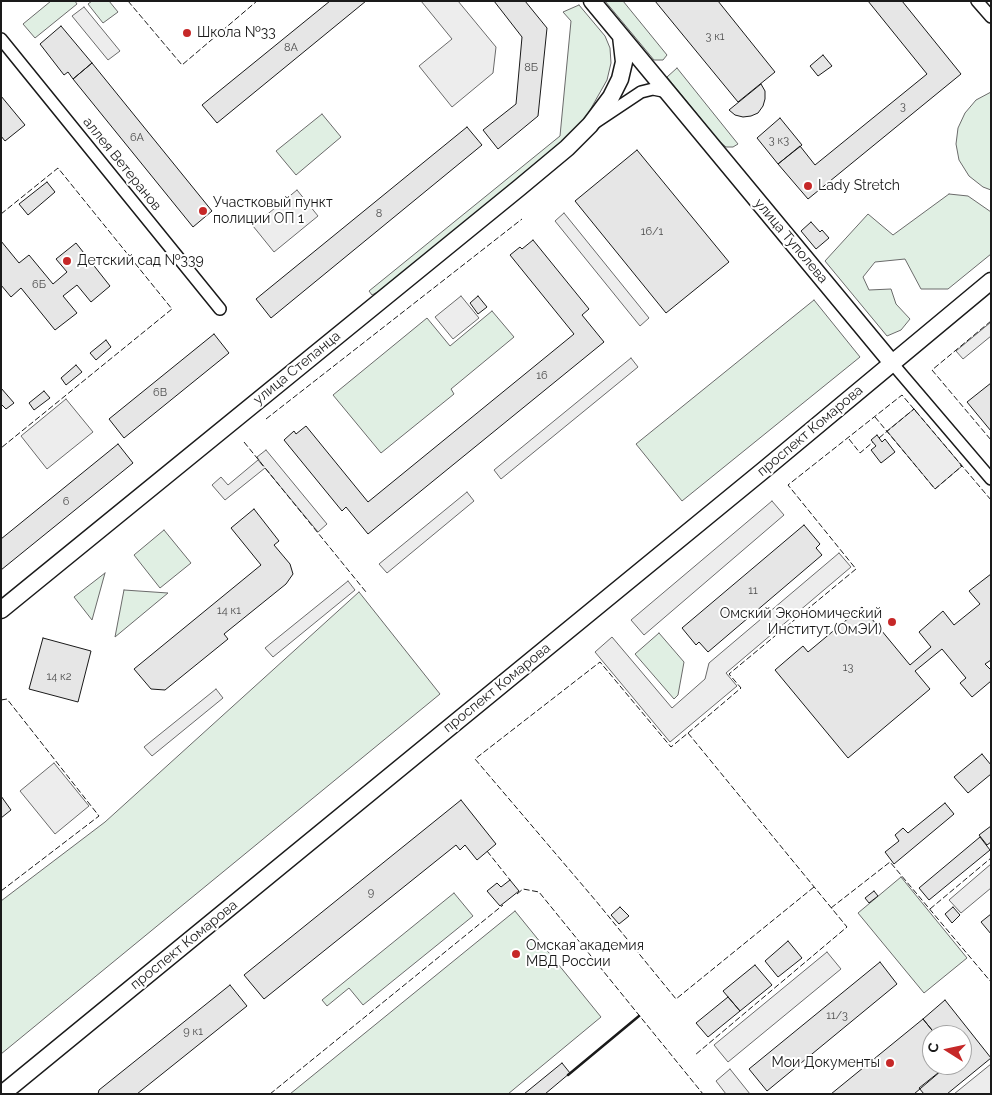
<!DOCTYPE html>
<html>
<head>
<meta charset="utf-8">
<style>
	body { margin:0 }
	#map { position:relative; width:992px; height:1095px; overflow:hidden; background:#fff; font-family:Raleway,sans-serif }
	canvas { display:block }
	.frame { position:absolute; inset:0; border:2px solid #1a1a1a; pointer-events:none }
	.north { position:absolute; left:922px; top:1025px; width:50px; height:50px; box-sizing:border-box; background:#fff; border:1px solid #a3a3a3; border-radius:50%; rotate:280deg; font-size:14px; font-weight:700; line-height:20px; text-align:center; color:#1a1a1a }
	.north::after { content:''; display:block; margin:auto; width:18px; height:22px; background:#c62828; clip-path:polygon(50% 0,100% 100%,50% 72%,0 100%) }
</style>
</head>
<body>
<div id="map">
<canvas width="992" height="1095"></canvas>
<div class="frame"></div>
<div class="north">С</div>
</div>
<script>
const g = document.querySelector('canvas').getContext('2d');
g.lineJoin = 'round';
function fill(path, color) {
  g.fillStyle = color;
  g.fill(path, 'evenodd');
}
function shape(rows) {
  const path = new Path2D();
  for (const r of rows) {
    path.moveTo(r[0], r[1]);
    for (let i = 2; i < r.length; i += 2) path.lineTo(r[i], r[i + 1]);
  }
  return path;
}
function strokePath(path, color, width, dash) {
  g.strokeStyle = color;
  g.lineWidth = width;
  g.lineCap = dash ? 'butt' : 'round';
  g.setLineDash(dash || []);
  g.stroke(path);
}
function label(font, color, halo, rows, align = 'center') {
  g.font = font + ' Raleway,sans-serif';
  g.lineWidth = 4;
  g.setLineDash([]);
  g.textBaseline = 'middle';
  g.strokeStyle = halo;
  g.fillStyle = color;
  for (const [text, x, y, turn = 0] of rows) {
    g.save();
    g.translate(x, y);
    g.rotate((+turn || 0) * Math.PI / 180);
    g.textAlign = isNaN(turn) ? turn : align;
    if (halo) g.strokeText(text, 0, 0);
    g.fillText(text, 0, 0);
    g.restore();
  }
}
const green = shape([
	[51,1,75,1,77,4,35,38,23,24,51,1],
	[92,1,109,1,118,12,103,23,88,4,92,1],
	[605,1,623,1,667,55,663,60,654,60,605,1],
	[579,5,605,36,610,48,611,63,607,80,585,119,564,142,385,288,372,295,369,291,560,136,571,21,563,12,579,5],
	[677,68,738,144,733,147,726,147,719,141,667,77,677,68],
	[991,92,991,190,983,187,969,176,959,160,956,144,958,128,965,113,976,100,991,92],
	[322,114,341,137,296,175,276,151,322,114],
	[949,194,968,196,991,212,991,254,948,289,921,289,905,259,875,262,863,277,869,290,891,289,896,304,910,319,901,330,887,336,825,261,868,214,893,235,949,194],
	[814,300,860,357,682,501,636,444,814,300],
	[492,311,514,337,451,389,454,394,381,453,333,395,427,318,450,346,492,311],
	[164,530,191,563,160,588,134,555,164,530],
	[105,573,92,620,74,597,105,573],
	[124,590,168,593,115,637,124,590],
	[359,592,440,694,1,1054,1,901,105,822,359,592],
	[659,633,684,662,678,695,674,699,635,654,659,633],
	[901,877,967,958,924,993,858,913,901,877],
	[454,893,473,916,363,1005,349,988,327,1006,322,1000,454,893],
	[515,911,601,1017,508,1094,290,1094,515,911]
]);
fill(green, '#e0efe3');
strokePath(green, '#6a6a6a', 1);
const parking = shape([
	[421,1,458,1,496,47,493,73,452,107,419,66,452,39,421,1],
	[84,7,120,51,108,60,72,16,84,7],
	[297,190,318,216,274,252,253,226,297,190],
	[564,213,649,318,640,326,555,221,564,213],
	[461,296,479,318,453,339,435,317,461,296],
	[991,322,991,336,963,359,956,351,991,322],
	[631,358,638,367,501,479,494,470,631,358],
	[66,399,93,432,47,469,21,436,66,399],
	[914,409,962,466,935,489,887,431,914,409],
	[266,450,327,524,318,532,265,468,225,500,212,485,221,477,228,485,258,460,263,466,257,457,266,450],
	[467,492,474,501,387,573,379,564,467,492],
	[772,501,784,515,644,635,631,620,772,501],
	[839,553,851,567,726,673,737,686,670,742,595,652,612,637,672,708,705,679,709,663,839,553],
	[348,581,355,590,273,657,265,648,348,581],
	[216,689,223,698,152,756,144,747,216,689],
	[54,763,89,806,55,834,20,791,54,763],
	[991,864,991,888,961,913,949,900,991,864],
	[827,952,841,969,728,1062,714,1045,827,952],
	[991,1064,991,1094,954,1094,991,1064],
	[730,1069,750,1094,726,1094,716,1081,730,1069]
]);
fill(parking, '#ededed');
strokePath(parking, '#6a6a6a', 1);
const building = shape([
	[330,1,366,1,217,123,202,105,330,1],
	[494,1,525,1,547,28,538,116,498,149,483,130,516,104,522,37,494,1],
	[655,1,718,1,775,72,738,102,655,1],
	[868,1,902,1,961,74,808,199,778,164,800,146,815,165,927,74,868,1],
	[61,26,92,63,73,79,68,72,64,75,40,44,61,26],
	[823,55,832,66,818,76,810,66,823,55],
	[92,63,212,211,193,227,73,79,92,63],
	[761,84,765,91,765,99,763,106,758,113,751,116,743,117,735,115,729,110,761,84],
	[1,96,25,125,5,141,1,136,1,96],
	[780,118,802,145,778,164,757,138,780,118],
	[467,127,482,145,271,318,256,299,467,127],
	[637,150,729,262,666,313,575,201,637,150],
	[47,182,55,192,28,215,19,204,47,182],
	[811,222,820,232,822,230,829,238,816,249,801,231,811,222],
	[533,240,589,309,582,315,604,342,368,534,346,507,342,511,284,440,294,431,296,434,306,426,368,502,574,334,510,255,520,247,522,249,533,240],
	[1,241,19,263,29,255,53,284,67,272,56,259,76,243,110,286,91,302,77,285,63,296,77,313,55,330,21,288,11,297,1,285,1,241],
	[478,296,487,307,478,314,470,303,478,296],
	[214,334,229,353,124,438,109,419,214,334],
	[106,340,111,347,96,360,90,353,106,340],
	[76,365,82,372,66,385,61,378,76,365],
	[991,383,991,431,967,402,991,383],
	[1,388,14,403,6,409,1,404,1,388],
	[44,391,50,398,34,410,29,403,44,391],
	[877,435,882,442,885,439,895,452,881,463,871,450,876,446,871,440,877,435],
	[118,444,133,463,1,570,1,539,118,444],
	[254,509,279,541,274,545,290,564,293,574,286,584,224,634,228,639,165,690,151,689,134,669,261,565,231,528,254,509],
	[804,525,820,544,816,548,822,555,708,652,699,642,696,645,682,628,804,525],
	[991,574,991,660,985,664,991,670,991,681,972,697,960,683,966,678,942,649,915,671,930,689,848,758,775,670,803,646,808,652,862,607,910,665,931,647,919,632,943,611,954,625,980,604,969,591,991,574],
	[43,638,91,651,78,702,29,689,43,638],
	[982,754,991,765,991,774,968,793,954,777,982,754],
	[1,796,11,810,1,818,1,796],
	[461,800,496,844,477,860,465,845,460,850,456,845,264,999,244,975,461,800],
	[945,803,954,814,894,864,885,852,899,841,895,835,903,828,908,833,945,803],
	[991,826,991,842,987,845,979,835,991,826],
	[980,837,990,850,929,900,919,888,980,837],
	[510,880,519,891,500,906,487,891,497,883,501,887,510,880],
	[874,891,878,896,869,903,865,898,874,891],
	[620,907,629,916,619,924,611,915,620,907],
	[953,907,960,915,952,923,945,914,953,907],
	[991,914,991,934,981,922,991,914],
	[788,941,802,958,778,977,765,961,788,941],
	[880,962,897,984,767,1091,749,1069,880,962],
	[755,965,772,985,740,1011,723,991,755,965],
	[230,985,247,1006,137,1094,98,1094,99,1090,230,985],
	[728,997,740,1011,708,1037,696,1023,728,997],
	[945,1000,991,1058,947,1094,924,1094,919,1088,948,1065,962,1065,962,1035,936,1035,923,1019,945,1000],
	[923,1019,936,1035,932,1035,932,1065,948,1065,914,1094,831,1094,923,1019],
	[562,1063,570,1073,545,1094,524,1094,562,1063]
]);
fill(building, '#e6e6e6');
strokePath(building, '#1a1a1a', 1);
const street = shape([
	[977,1,991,17],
	[1,39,220,309],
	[596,122,641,92,653,89,668,92],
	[892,363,991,479]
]);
const secondary = shape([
	[592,1,892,363],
	[1,610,519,188,567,148,590,125,611,97,620,79,624,62,621,36],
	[2,1094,765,469,991,281]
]);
strokePath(street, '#1a1a1a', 14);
strokePath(secondary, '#1a1a1a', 19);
strokePath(street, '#fff', 11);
strokePath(secondary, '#fff', 16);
strokePath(shape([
	[128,1,182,65,257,1],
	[1,214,58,168,172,309,1,448],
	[991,321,932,370,991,440],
	[875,417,935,489,962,466,960,465],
	[266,419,522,219],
	[879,438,914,409,916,411],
	[849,439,860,453,873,442],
	[244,442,366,592],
	[1,700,7,699,99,816,1,891],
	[688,733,847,927,695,1055],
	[487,851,510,880],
	[814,887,676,999,596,901,475,759,600,662,671,747,688,733,741,688,729,674,856,569,788,485,902,395,991,500],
	[517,894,523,889,539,892,703,1094],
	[831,908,890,862,991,982],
	[930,909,991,858],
	[270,1094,503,905]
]), '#1a1a1a', 1, [6, 2.5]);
strokePath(shape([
	[568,1075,639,1016]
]), '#1a1a1a', 2.5);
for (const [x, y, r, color] of [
	[187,33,5,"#c62828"],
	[808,186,5,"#c62828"],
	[203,211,5,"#c62828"],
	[67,261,5,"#c62828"],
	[892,622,5,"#c62828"],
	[516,954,5,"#c62828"],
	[890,1063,5,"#c62828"]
]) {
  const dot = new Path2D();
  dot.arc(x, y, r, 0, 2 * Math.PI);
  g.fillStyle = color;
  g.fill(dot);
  strokePath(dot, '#fff', 2);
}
label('11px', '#4d4d4d', null, [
	["3 к1",715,37],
	["8А",291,48],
	["8Б",531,68],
	["3",903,107],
	["6А",137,138],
	["3 к3",779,141],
	["8",379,214],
	["16/1",652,232],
	["6Б",39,285],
	["16",542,376],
	["6В",160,393],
	["6",66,502],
	["11",753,591],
	["14 к1",229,611],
	["13",848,668],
	["14 к2",59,677],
	["9",371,893],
	["11/3",837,1016],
	["9 к1",193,1032]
]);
label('14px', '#1a1a1a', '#fff', [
	["Школа №33",197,33],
	["Lady Stretch",818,186],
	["Участковый пункт",213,203],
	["полиции ОП 1",213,219],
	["Детский сад №339",77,261],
	["Омский Экономический",882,614,"right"],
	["Институт (ОмЭИ)",882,630,"right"],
	["Омская академия",526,946],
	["МВД России",526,962],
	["Мои Документы",880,1063,"right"]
], 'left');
label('14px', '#1a1a1a', '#fff', [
	["аллея Ветеранов",122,164,51],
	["улица Туполева",791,241,50],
	["улица Степанца",297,368,-39],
	["проспект Комарова",810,431,-40],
	["проспект Комарова",497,688,-39],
	["проспект Комарова",184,945,-39]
]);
</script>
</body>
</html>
